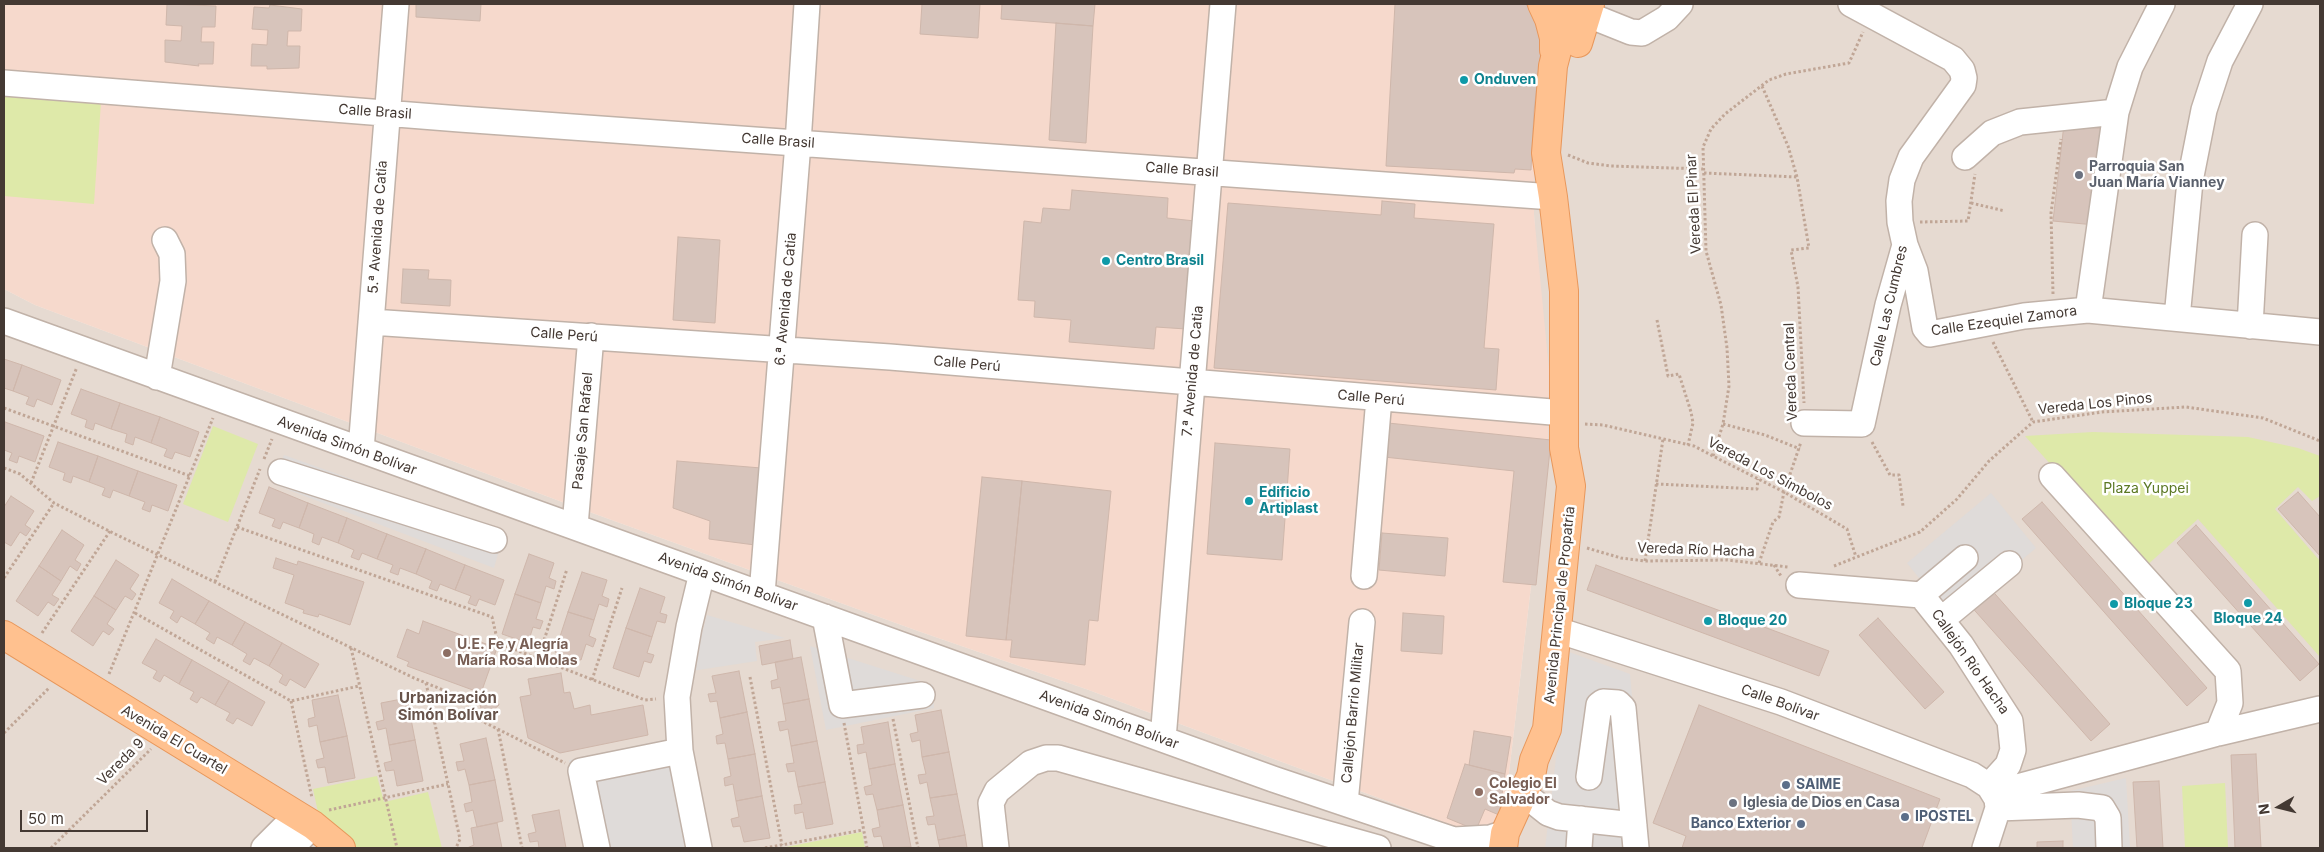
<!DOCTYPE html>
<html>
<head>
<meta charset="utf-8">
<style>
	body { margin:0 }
	#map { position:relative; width:2324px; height:852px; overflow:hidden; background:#f2e9e3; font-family:Inter,sans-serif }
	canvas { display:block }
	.frame { position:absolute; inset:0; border:5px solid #443933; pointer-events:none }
	.north { position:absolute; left:2254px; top:782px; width:50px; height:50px; -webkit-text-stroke:4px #fff; paint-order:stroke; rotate:262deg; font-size:14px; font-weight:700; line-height:20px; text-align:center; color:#443933 }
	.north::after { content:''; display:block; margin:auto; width:18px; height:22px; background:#443933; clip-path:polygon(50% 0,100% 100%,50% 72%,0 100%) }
	.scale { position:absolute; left:20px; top:810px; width:128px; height:22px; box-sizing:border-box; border:2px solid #443933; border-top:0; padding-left:6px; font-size:15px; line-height:18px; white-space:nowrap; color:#443933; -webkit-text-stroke:4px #fff; paint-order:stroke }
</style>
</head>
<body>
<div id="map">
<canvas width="2324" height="852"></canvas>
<div class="frame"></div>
<div class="north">N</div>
<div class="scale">50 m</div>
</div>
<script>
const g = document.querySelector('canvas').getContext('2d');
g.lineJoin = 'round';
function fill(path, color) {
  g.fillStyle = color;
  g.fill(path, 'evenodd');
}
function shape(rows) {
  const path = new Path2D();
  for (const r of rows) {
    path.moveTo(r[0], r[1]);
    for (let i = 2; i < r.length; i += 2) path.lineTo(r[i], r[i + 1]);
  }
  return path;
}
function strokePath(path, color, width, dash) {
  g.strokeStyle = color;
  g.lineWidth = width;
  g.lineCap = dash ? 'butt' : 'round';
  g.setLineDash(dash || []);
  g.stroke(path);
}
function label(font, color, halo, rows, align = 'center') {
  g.font = font + ' Inter,sans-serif';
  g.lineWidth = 5;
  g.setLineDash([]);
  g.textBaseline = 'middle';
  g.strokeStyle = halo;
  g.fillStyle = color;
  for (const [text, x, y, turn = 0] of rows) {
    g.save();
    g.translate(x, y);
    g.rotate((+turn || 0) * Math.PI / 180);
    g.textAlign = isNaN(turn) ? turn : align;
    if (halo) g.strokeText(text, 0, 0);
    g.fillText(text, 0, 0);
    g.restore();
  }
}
fill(shape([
	[1555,4,2320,4,2320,848,4,848,4,289,35,305,573,506,918,631,1086,689,1473,833,1504,815,1548,442,1534,215,1534,158,1542,43]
]), '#e6dad1');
fill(shape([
	[4,4,1555,4,1542,43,1534,158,1534,215,1549,370,1548,442,1504,815,1497,822,1473,833,1086,689,918,631,573,506,35,305,4,289]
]), '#f6d9cc');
fill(shape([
	[4,93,101,102,94,204,4,196],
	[213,426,258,444,228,522,183,504],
	[2093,432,2248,437,2298,448,2320,456,2320,496,2312,501,2298,487,2275,509,2320,561,2320,657,2198,519,2144,568,2025,436],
	[377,776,384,802,428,792,442,848,353,848,319,817,313,789],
	[2225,783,2228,848,2185,848,2182,786],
	[862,832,865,848,781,848]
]), '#dee9a9');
fill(shape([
	[284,455,504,533,494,568,273,484],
	[1991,493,2036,548,1991,586,1942,607,1907,563],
	[707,615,785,638,755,642,757,661,692,671],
	[810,646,933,685,934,708,826,730],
	[1569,652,1630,674,1644,831,1632,848,1545,848],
	[687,735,711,848,587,848,569,760],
	[2126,778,2130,848,2073,848,2070,791]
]), '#dfdbd9');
const building = shape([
	[167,4,216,6,215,27,202,27,201,42,214,42,213,64,198,64,199,66,165,62,165,40,181,41,182,26,166,25,167,4],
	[416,4,481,4,480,21,416,17,416,4],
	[922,4,980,4,978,38,920,34,922,4],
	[1002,4,1095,4,1093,26,1001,19,1002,4],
	[1395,4,1525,4,1529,8,1536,19,1540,33,1541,50,1534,111,1531,170,1515,169,1514,173,1386,166,1395,4],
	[270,5,302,9,301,31,288,31,287,46,300,46,299,68,267,69,267,66,251,66,252,44,267,45,268,30,252,29,254,7,269,8,270,5],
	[1056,23,1093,26,1086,143,1049,140,1056,23],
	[2064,124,2105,129,2095,225,2053,221,2064,124],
	[1072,190,1168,198,1167,218,1195,221,1186,329,1156,327,1154,349,1069,342,1071,320,1034,317,1035,301,1018,300,1024,221,1041,223,1043,208,1070,210,1072,190],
	[1382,201,1415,204,1414,218,1494,224,1484,348,1499,349,1496,390,1214,368,1228,203,1381,215,1382,201],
	[678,237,720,240,715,323,673,320,678,237],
	[403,269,429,270,428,279,451,280,450,306,401,303,403,269],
	[4,359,22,365,13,391,4,388,4,359],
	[22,365,61,380,52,405,37,399,34,407,26,404,29,397,13,391,22,365],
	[81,389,120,403,111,429,95,423,93,430,85,427,87,420,71,414,81,389],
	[120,403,160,417,151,443,135,437,133,445,125,442,127,434,111,429,120,403],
	[160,417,199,432,190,457,175,452,172,459,164,456,167,449,151,443,160,417],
	[5,422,44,436,35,462,19,456,17,463,9,460,12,453,4,450,5,422],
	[1388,423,1551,440,1536,585,1503,582,1514,471,1384,457,1388,423],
	[58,442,98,456,89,482,73,476,71,483,63,480,65,473,49,467,58,442],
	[1215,443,1290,449,1282,560,1207,554,1215,443],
	[98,456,138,471,129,496,113,490,110,498,102,495,105,488,89,482,98,456],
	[677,461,761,468,755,545,709,539,710,521,673,508,677,461],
	[138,471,177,485,168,511,152,505,150,512,142,509,145,502,129,496,138,471],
	[982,477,1022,481,1006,640,966,636,982,477],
	[1022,481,1111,491,1098,621,1089,620,1085,665,1010,657,1012,640,1006,640,1022,481],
	[269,487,308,503,299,528,283,522,280,529,272,526,275,519,259,513,269,487],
	[2298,492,2320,517,2320,556,2278,509,2298,492],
	[11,496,34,511,25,525,31,529,26,536,20,532,11,546,4,542,4,507,11,496],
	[2042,502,2207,688,2187,706,2022,519,2042,502],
	[308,503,347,518,338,543,322,537,319,545,312,542,314,534,299,528,308,503],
	[347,518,387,534,377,559,362,553,359,560,351,557,354,550,338,543,347,518],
	[2196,525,2319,664,2300,681,2177,543,2196,525],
	[62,530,84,545,75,560,81,564,77,571,70,566,61,581,39,566,62,530],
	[1382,533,1448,538,1445,576,1379,570,1382,533],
	[387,534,426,549,416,574,400,568,398,575,390,572,393,565,377,559,387,534],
	[426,549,465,565,455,590,440,584,437,591,429,588,432,581,416,574,426,549],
	[529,554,554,563,549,578,556,581,554,589,546,586,541,603,515,594,529,554],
	[276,558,297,565,298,561,364,582,350,625,319,614,318,617,303,613,304,610,285,603,294,575,273,568,276,558],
	[116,560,139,575,130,589,136,594,132,600,125,596,116,610,94,596,116,560],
	[465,565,504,580,495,605,479,599,476,606,468,603,471,596,455,590,465,565],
	[1596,565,1829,651,1819,676,1587,590,1596,565],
	[39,566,61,581,52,595,59,599,54,606,48,602,38,616,16,601,39,566],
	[582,572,607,580,602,596,609,599,607,607,599,604,594,620,568,612,582,572],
	[172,579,209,601,195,624,181,616,177,623,170,618,174,611,159,603,172,579],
	[1988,586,2110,724,2091,741,1968,603,1988,586],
	[640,588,665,597,660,613,667,615,665,623,657,621,652,637,626,628,640,588],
	[515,594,541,603,536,619,543,621,540,629,533,627,528,643,502,634,515,594],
	[94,596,116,610,107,624,114,629,109,635,103,631,93,646,71,631,94,596],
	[209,601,245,622,232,645,217,637,214,644,206,639,210,633,195,624,209,601],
	[568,612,594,620,589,636,596,639,593,647,586,644,581,660,555,652,568,612],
	[1403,613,1444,616,1442,654,1401,651,1403,613],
	[1878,618,1944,692,1925,709,1859,635,1878,618],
	[423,621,497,648,481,693,407,666,409,662,397,657,407,629,419,634,423,621],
	[245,622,282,643,269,666,254,658,250,665,243,661,247,654,232,645,245,622],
	[626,628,652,637,647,653,654,655,651,663,644,661,639,677,613,668,626,628],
	[156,639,192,660,179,684,164,675,160,682,153,678,157,671,142,663,156,639],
	[790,640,793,659,762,665,759,646,790,640],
	[282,643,319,664,305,688,290,679,286,686,279,682,283,675,269,666,282,643],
	[801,657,809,699,783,704,780,687,772,689,771,681,778,679,775,662,801,657],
	[192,660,229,681,215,705,201,697,197,703,190,699,194,692,179,684,192,660],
	[739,671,747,712,720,718,717,701,710,702,708,694,716,693,712,676,739,671],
	[561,673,564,693,570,692,574,709,590,705,591,715,643,705,648,735,560,753,528,738,520,697,531,695,528,679,561,673],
	[229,681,265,702,252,726,237,718,233,724,226,720,230,713,215,705,229,681],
	[487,691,497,695,499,705,491,712,481,709,479,698,487,691],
	[338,695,347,736,320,742,317,725,309,727,308,719,315,717,312,700,338,695],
	[407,698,415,740,389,745,386,728,378,730,376,722,384,720,381,703,407,698],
	[809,699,817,741,791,746,788,729,780,731,778,722,786,721,783,704,809,699],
	[1699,705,1940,799,1922,848,1682,848,1686,836,1653,823,1699,705],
	[941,710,949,752,922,757,920,740,912,742,910,734,918,732,915,715,941,710],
	[747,712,755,754,728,759,725,743,717,744,716,736,723,734,720,718,747,712],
	[888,722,895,764,869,769,866,752,858,754,857,745,864,744,861,727,888,722],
	[1474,731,1511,737,1505,774,1469,765,1474,731],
	[347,736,355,778,328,783,325,767,318,768,316,760,324,758,320,742,347,736],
	[486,738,495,780,469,785,465,769,458,771,456,762,464,761,460,744,486,738],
	[415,740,423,781,397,786,394,770,386,771,384,763,392,761,389,745,415,740],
	[817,741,825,782,798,787,795,771,788,772,786,764,794,763,791,746,817,741],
	[949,752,957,794,930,798,927,782,920,784,918,775,926,774,922,757,949,752],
	[755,754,762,796,736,801,733,784,725,786,724,778,731,776,728,759,755,754],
	[2256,754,2261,848,2235,848,2231,755,2256,754],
	[895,764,903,805,877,810,873,794,866,795,864,787,872,785,869,769,895,764],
	[1465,764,1505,774,1499,815,1485,809,1476,830,1447,818,1465,764],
	[495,780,503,821,477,827,473,810,466,812,464,804,472,802,469,785,495,780],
	[2159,781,2163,848,2137,848,2133,782,2159,781],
	[825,782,833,824,806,829,803,812,795,814,794,805,802,804,798,787,825,782],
	[957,794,965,835,938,840,935,824,928,825,926,817,934,816,930,798,957,794],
	[762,796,770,838,744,842,740,826,733,827,731,819,739,817,736,801,762,796],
	[903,805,911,847,884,848,881,836,874,837,872,829,880,827,877,810,903,805],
	[559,810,566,848,539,848,538,841,530,842,528,834,536,832,532,815,559,810],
	[497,823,502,848,467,848,474,845,471,828,497,823],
	[965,835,967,848,940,848,938,840,965,835],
	[2063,841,2063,848,2037,848,2037,842,2063,841]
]);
fill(building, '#d7c4bb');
strokePath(building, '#cfb7ab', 1);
const minor = shape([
	[1851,4,1953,59,1962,70,1964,78,1963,85,1911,157,1902,180,1899,201,1900,222,1905,245,1915,271,1925,328,1930,334,2024,316,2088,310,2320,332],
	[1586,14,1631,32,1642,33,1667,18,1680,4],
	[4,83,460,119,1553,197],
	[1965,157,1992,133,2020,122,2116,112],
	[2088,310,2116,112,2130,67,2162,4],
	[2177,318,2190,181,2204,110,2220,61,2250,4],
	[4,321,1273,779,1454,840,1467,848],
	[371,322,890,357,1564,413],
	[2250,326,2255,235],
	[157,377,173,281,172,254,165,240],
	[1804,423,1862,424,1888,305,1905,245],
	[361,450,396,4],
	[281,472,494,540],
	[2052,476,2228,671,2230,703,2218,733],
	[575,526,591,336],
	[1364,576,1379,398],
	[1799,585,1921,595,1961,645,2010,721,2013,750,2008,765,1989,786],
	[762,594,798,143,807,4],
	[1921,595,1965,558],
	[825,617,842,705,922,695],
	[1941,620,2009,564],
	[1557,630,1781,702,1972,775,1989,786,1997,799,1998,808,1985,848],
	[1163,739,1223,4],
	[1589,777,1599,705,1603,702,1618,703,1623,708,1636,848],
	[1995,793,2218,733,2320,709],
	[1524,794,1548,813,1559,817,1634,825],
	[1345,803,1362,622],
	[1998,808,2078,805,2102,808,2108,818,2109,848],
	[1454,840,1490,838,1505,833],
	[264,848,296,816],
	[291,848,313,825],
	[597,848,581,771,680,751],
	[699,848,680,751,677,697,689,627,702,573],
	[996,848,991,803,997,791,1031,763,1046,758,1058,758,1378,848],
	[1579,848,1581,819]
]);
const major = shape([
	[1542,4,1549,19,1554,38,1554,50],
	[1578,43,1590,4],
	[4,635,313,825,341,848],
	[1503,848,1505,833,1531,776,1534,760,1547,729,1571,486,1564,448,1564,291,1553,197,1546,153,1553,66,1569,4]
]);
strokePath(minor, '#c1b2a8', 28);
strokePath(major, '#e8975b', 30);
strokePath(shape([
	[1762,86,1788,146,1797,177,1809,248,1791,250,1798,287,1804,403],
	[1568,155,1588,163,1611,166,1703,169],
	[1704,173,1797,177],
	[1971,203,2005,211],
	[1920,222,1968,221,1975,174],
	[2053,294,2051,213,2061,139],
	[1657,320,1668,376,1679,374,1691,412,1693,423,1688,445],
	[1993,342,2033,422],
	[4,408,190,476],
	[1585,424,1603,425,1694,446,1713,456,1784,492,1847,529,1856,557],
	[1723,424,1765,435,1800,449],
	[1872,442,1890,475,1899,475,1903,506],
	[1713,456,1723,424,1729,386,1727,348,1721,305,1706,251,1703,147,1711,129,1725,114,1769,80,1786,74,1849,63,1863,32],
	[264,459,272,439],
	[4,468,20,474,54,503,115,534,414,678,465,699,470,715,565,763],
	[31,483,77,367],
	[1656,484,1757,489,1758,479],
	[237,527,492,617,498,643,645,700,656,699],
	[1587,548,1621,558,1645,561,1727,560,1788,567],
	[1645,561,1663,439],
	[1759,563,1773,522,1779,517,1784,492,1801,442],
	[1774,565,1781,576],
	[1834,566,1920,532,1957,499,1989,461,2033,422,2102,412,2186,407,2263,418,2320,441],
	[4,578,54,503],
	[215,582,260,469],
	[135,613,291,701,359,686],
	[42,633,110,531],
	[351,648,397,848],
	[538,659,567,569],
	[109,674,213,418],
	[750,677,782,845],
	[592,680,622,588],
	[426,683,460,839,456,848],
	[291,701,312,798],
	[893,719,918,848],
	[844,723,867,848],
	[498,729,522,848],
	[4,733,50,687],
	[329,810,448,784],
	[51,848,151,749],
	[765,848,863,830]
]), '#c0a696', 3, [2.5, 2.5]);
strokePath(minor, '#fff', 25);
strokePath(major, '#ffc18f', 28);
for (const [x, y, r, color] of [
	[1464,80,5,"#0f9aa8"],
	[2079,175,5,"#6b7280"],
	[1106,261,5,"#0f9aa8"],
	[1249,501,5,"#0f9aa8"],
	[2248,603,5,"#0f9aa8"],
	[2114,604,5,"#0f9aa8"],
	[1708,621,5,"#0f9aa8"],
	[447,653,5,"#8d6e63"],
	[1786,785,5,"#5c6f8a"],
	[1479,792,5,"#8d6e63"],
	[1733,803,5,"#6b7280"],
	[1905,817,5,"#5c6f8a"],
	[1801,824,5,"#5c6f8a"]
]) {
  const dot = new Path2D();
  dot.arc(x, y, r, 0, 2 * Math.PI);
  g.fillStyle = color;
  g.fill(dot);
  strokePath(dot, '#fff', 2);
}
label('bold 14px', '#0d838f', '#fff', [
	["Onduven",1474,80],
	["Centro Brasil",1116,261],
	["Edificio",1259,493],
	["Artiplast",1259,509],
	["Bloque 23",2124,604],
	["Bloque 24",2248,619,"center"],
	["Bloque 20",1718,621]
], 'left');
label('14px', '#443933', '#fff', [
	["Calle Brasil",375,112,4],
	["Calle Brasil",778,141,4],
	["Calle Brasil",1182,170,4],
	["Vereda El Pinar",1694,204,-93],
	["5.ª Avenida de Catia",378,227,-86],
	["6.ª Avenida de Catia",786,299,-85],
	["Calle Las Cumbres",1889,306,-77],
	["Calle Ezequiel Zamora",2004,321,-8],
	["Calle Perú",564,335,4],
	["Calle Perú",967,364,5],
	["7.ª Avenida de Catia",1193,371,-85],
	["Vereda Central",1791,372,-92],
	["Calle Perú",1371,398,5],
	["Vereda Los Pinos",2095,404,-6],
	["Pasaje San Rafael",583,431,-85],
	["Avenida Simón Bolívar",347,446,20],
	["Vereda Los Símbolos",1770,474,28],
	["Vereda Río Hacha",1696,550,2],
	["Avenida Simón Bolívar",728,582,20],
	["Avenida Principal de Propatria",1560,605,-84],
	["Callejón Río Hacha",1970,662,55],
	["Calle Bolívar",1780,703,20],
	["Callejón Barrio Militar",1353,713,-85],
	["Avenida Simón Bolívar",1109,720,20],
	["Avenida El Cuartel",174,740,31],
	["Vereda 9",121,762,-45]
]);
label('bold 14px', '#5b616d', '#fff', [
	["Parroquia San",2089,167],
	["Juan María Vianney",2089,183],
	["Iglesia de Dios en Casa",1743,803]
], 'left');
label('14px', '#5b7824', '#fff', [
	["Plaza Yuppei",2146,489]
]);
label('bold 14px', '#785e54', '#fff', [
	["U.E. Fe y Alegría",457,645],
	["María Rosa Molas",457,661],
	["Colegio El",1489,784],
	["Salvador",1489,800]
], 'left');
label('bold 14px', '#4e5e75', '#fff', [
	["SAIME",1796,785],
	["IPOSTEL",1915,817],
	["Banco Exterior",1791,824,"right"]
], 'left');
label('bold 15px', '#67534a', '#fff', [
	["Urbanización",448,698],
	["Simón Bolívar",448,715]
]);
</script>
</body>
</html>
